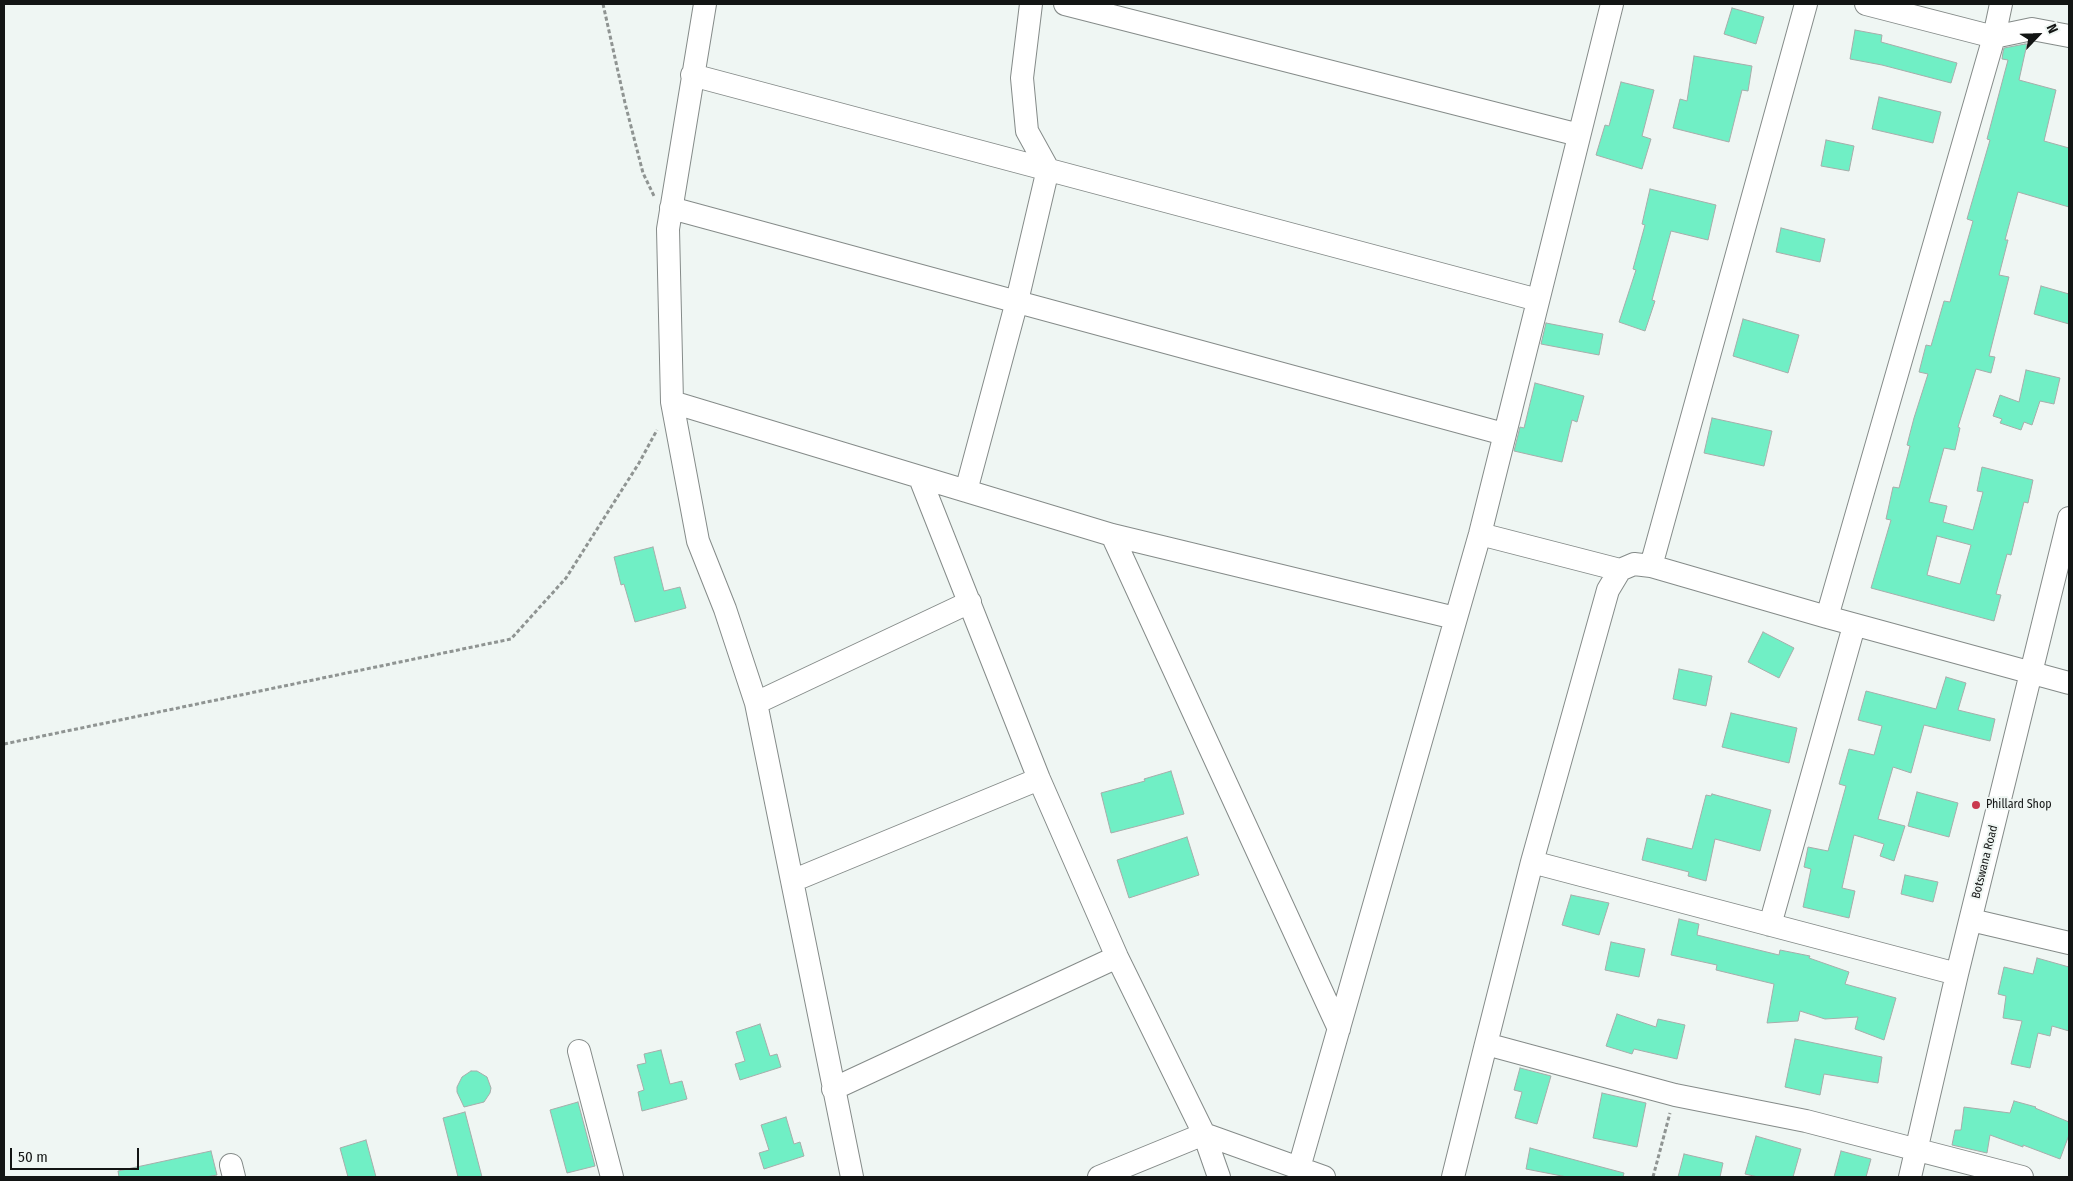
<!DOCTYPE html>
<html>
<head>
<meta charset="utf-8">
<style>
	body { margin:0 }
	#map { position:relative; width:2073px; height:1181px; overflow:hidden; background:#eff6f3; font-family:"Fira Sans Condensed",sans-serif }
	canvas { display:block }
	.frame { position:absolute; inset:0; border:5px solid #131514; pointer-events:none }
	.north { position:absolute; left:2013px; top:10px; width:50px; height:50px; -webkit-text-stroke:4px #eff6f3; paint-order:stroke; rotate:66deg; font-size:14px; font-weight:700; line-height:20px; text-align:center; color:#131514 }
	.north::after { content:''; display:block; margin:auto; width:18px; height:22px; background:#131514; clip-path:polygon(50% 0,100% 100%,50% 72%,0 100%) }
	.scale { position:absolute; left:10px; top:1148px; width:129px; height:22px; box-sizing:border-box; border:2px solid #131514; border-top:0; padding-left:6px; font-size:15px; line-height:18px; white-space:nowrap; color:#131514; -webkit-text-stroke:4px #eff6f3; paint-order:stroke }
</style>
</head>
<body>
<div id="map">
<canvas width="2073" height="1181"></canvas>
<div class="frame"></div>
<div class="north">N</div>
<div class="scale">50 m</div>
</div>
<script>
const g = document.querySelector('canvas').getContext('2d');
g.lineJoin = 'round';
function fill(path, color) {
  g.fillStyle = color;
  g.fill(path, 'evenodd');
}
function shape(rows) {
  const path = new Path2D();
  for (const r of rows) {
    path.moveTo(r[0], r[1]);
    for (let i = 2; i < r.length; i += 2) path.lineTo(r[i], r[i + 1]);
  }
  return path;
}
function strokePath(path, color, width, dash) {
  g.strokeStyle = color;
  g.lineWidth = width;
  g.lineCap = dash ? 'butt' : 'round';
  g.setLineDash(dash || []);
  g.stroke(path);
}
function label(font, color, halo, rows, align = 'center') {
  g.font = font + ' "Fira Sans Condensed",sans-serif';
  g.lineWidth = 4;
  g.setLineDash([]);
  g.textBaseline = 'middle';
  g.strokeStyle = halo;
  g.fillStyle = color;
  for (const [text, x, y, turn = 0] of rows) {
    g.save();
    g.translate(x, y);
    g.rotate((+turn || 0) * Math.PI / 180);
    g.textAlign = isNaN(turn) ? turn : align;
    if (halo) g.strokeText(text, 0, 0);
    g.fillText(text, 0, 0);
    g.restore();
  }
}
const building = shape([
	[1732,8,1764,17,1756,44,1724,34,1732,8],
	[1855,30,1882,35,1881,42,1957,63,1951,83,1882,65,1850,59,1855,30],
	[2025,44,2027,44,2019,80,2056,90,2044,141,2069,148,2069,207,2018,192,2005,240,2008,240,1999,275,2009,277,1989,356,1995,357,1991,373,1976,369,1958,427,1960,428,1955,450,1944,448,1929,502,1947,506,1943,522,1973,530,1983,492,1977,491,1982,467,2033,480,2028,503,2024,502,2011,555,2007,554,1996,594,2001,595,1994,621,1871,588,1891,520,1886,519,1893,487,1899,488,1910,446,1907,445,1914,418,1928,374,1919,372,1926,345,1931,346,1944,301,1950,302,1973,221,1967,219,1990,140,1987,139,2008,60,2002,59,2003,52,2004,48,2025,44],
	[1937,536,1971,545,1960,584,1927,575,1937,536],
	[1694,56,1752,66,1748,91,1742,90,1729,142,1673,128,1680,99,1687,101,1694,56],
	[1621,82,1654,90,1642,136,1651,139,1642,169,1596,155,1605,125,1609,126,1621,82],
	[1879,97,1941,112,1933,143,1872,129,1879,97],
	[1826,140,1854,146,1849,171,1821,166,1826,140],
	[1650,189,1716,205,1708,240,1671,231,1652,300,1655,301,1645,331,1619,322,1636,270,1633,269,1645,225,1642,224,1650,189],
	[1781,228,1825,239,1820,262,1776,252,1781,228],
	[2041,286,2069,294,2069,324,2034,314,2041,286],
	[1743,319,1799,335,1788,373,1733,356,1743,319],
	[1546,323,1603,334,1599,355,1541,344,1546,323],
	[2026,370,2060,378,2054,404,2040,401,2032,425,2024,422,2021,430,2000,423,2002,419,1993,416,2000,395,2019,402,2026,370],
	[1535,383,1584,396,1577,422,1572,420,1562,462,1514,451,1520,427,1524,428,1535,383],
	[1712,418,1772,431,1764,466,1704,453,1712,418],
	[653,547,664,591,680,587,686,608,635,622,624,584,621,585,614,557,653,547],
	[1763,632,1794,648,1779,678,1748,662,1763,632],
	[1679,669,1712,676,1706,706,1673,699,1679,669],
	[1946,677,1966,683,1958,710,1995,719,1990,741,1924,725,1911,773,1893,767,1878,819,1905,826,1894,861,1880,856,1884,844,1854,835,1842,888,1855,891,1849,918,1803,907,1811,869,1804,867,1808,847,1828,851,1846,786,1839,784,1849,749,1874,755,1882,726,1858,720,1866,691,1936,709,1946,677],
	[1731,713,1797,728,1789,763,1722,747,1731,713],
	[1171,771,1184,814,1111,833,1101,793,1145,781,1144,779,1171,771],
	[1917,792,1958,803,1949,837,1908,826,1917,792],
	[1712,794,1771,810,1760,851,1715,839,1706,881,1688,876,1689,872,1642,860,1647,838,1692,849,1706,795,1711,796,1712,794],
	[1187,837,1199,875,1129,898,1117,860,1187,837],
	[1905,875,1938,882,1933,902,1901,894,1905,875],
	[1571,895,1609,903,1599,935,1562,925,1571,895],
	[1679,919,1699,924,1697,935,1779,955,1780,950,1810,956,1809,958,1849,972,1845,984,1896,998,1884,1040,1855,1029,1858,1017,1825,1019,1800,1011,1798,1021,1767,1023,1774,984,1716,970,1717,965,1671,955,1679,919],
	[1611,942,1645,949,1639,977,1605,970,1611,942],
	[2037,958,2069,967,2069,1031,2052,1026,2050,1036,2038,1033,2030,1068,2011,1064,2022,1021,2003,1018,2006,996,1998,994,2004,967,2033,974,2037,958],
	[1617,1014,1656,1027,1658,1019,1685,1025,1677,1059,1634,1049,1632,1054,1606,1046,1617,1014],
	[760,1024,770,1056,777,1054,781,1067,740,1080,735,1064,745,1061,736,1032,760,1024],
	[1795,1039,1882,1057,1878,1083,1824,1074,1820,1095,1785,1087,1795,1039],
	[661,1050,670,1084,682,1081,687,1099,642,1111,638,1092,644,1090,637,1065,646,1063,644,1054,661,1050],
	[1520,1068,1551,1076,1537,1124,1515,1118,1522,1092,1514,1090,1520,1068],
	[471,1071,477,1071,487,1077,491,1088,490,1093,484,1102,464,1107,457,1092,457,1087,462,1077,471,1071],
	[1602,1093,1646,1103,1637,1147,1593,1138,1602,1093],
	[2014,1101,2036,1107,2035,1108,2069,1122,2069,1135,2060,1159,2023,1145,2023,1147,1990,1135,1987,1153,1952,1145,1955,1130,1961,1130,1964,1107,2010,1113,2014,1101],
	[578,1102,595,1166,567,1173,550,1110,578,1102],
	[465,1112,482,1177,458,1177,443,1118,465,1112],
	[786,1117,794,1144,800,1142,804,1156,764,1169,759,1153,769,1150,761,1125,786,1117],
	[1756,1136,1801,1149,1793,1177,1758,1177,1745,1174,1756,1136],
	[366,1140,376,1177,348,1177,340,1148,366,1140],
	[1530,1148,1624,1173,1623,1177,1567,1177,1526,1169,1530,1148],
	[211,1151,217,1175,206,1177,119,1177,118,1171,211,1151],
	[1841,1151,1871,1159,1866,1177,1834,1177,1841,1151],
	[1684,1154,1723,1163,1720,1177,1678,1177,1684,1154]
]);
fill(building, '#70efc5');
strokePath(building, '#a6adaa', 1);
const minor = shape([
	[705,4,668,229,672,402,698,541,725,609,756,703,852,1177],
	[1065,4,1579,135],
	[1866,4,1994,37,2032,29,2069,36],
	[2001,4,1994,37,1827,617,2069,683],
	[692,75,1538,300],
	[671,208,1504,434],
	[672,402,1112,535,1455,618],
	[920,478,1039,779,1117,957,1204,1134,1219,1177],
	[966,491,1017,301,1048,169,1027,131,1022,78,1031,4],
	[1480,534,1620,570],
	[1112,535,1339,1029],
	[1651,566,1806,4],
	[756,703,970,602],
	[1532,862,1957,974],
	[792,881,1039,779],
	[1971,920,2069,943],
	[1770,925,1854,626],
	[1486,1044,1532,862,1608,590,1620,570,1634,564,1651,566,1827,617],
	[579,1051,612,1177],
	[833,1089,1117,957],
	[231,1165,234,1177],
	[1299,1168,1480,534,1612,4],
	[1099,1177,1204,1134,1324,1177],
	[1453,1177,1486,1044,1675,1095,1806,1121,2022,1177],
	[1910,1177,1957,974,2069,518]
]);
strokePath(minor, '#858b89', 24);
strokePath(shape([
	[603,4,625,103,643,173,654,196],
	[4,744,511,639,566,578,639,463,657,430],
	[1653,1177,1670,1113]
]), '#8f9492', 3, [4, 2.5]);
strokePath(minor, '#fff', 22);
for (const [x, y, r, color] of [
	[1976,805,5,"#c9394e"]
]) {
  const dot = new Path2D();
  dot.arc(x, y, r, 0, 2 * Math.PI);
  g.fillStyle = color;
  g.fill(dot);
  strokePath(dot, '#eff6f3', 2);
}
label('12px', '#131514', '#eff6f3', [
	["Phillard Shop",1986,805]
], 'left');
label('12px', '#131514', '#eff6f3', [
	["Botswana Road",1985,862,-76]
]);
</script>
</body>
</html>
